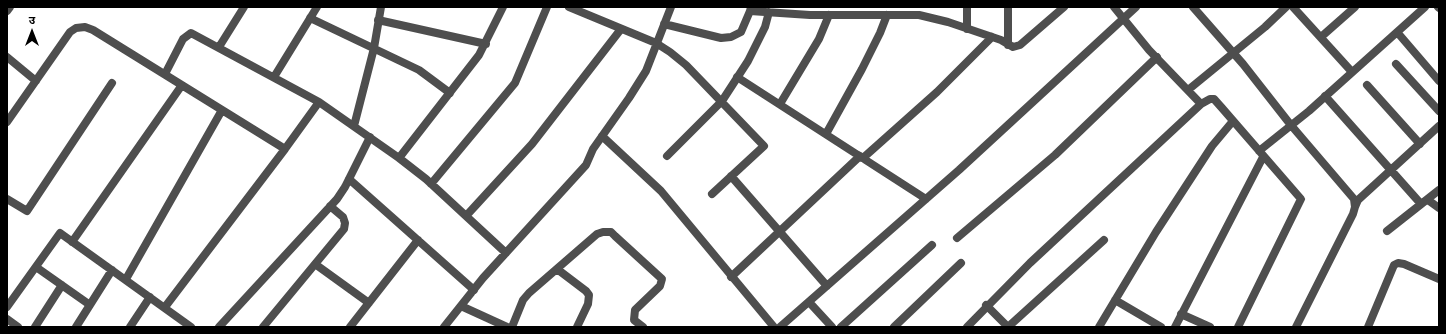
<!DOCTYPE html>
<html>
<head>
<meta charset="utf-8">
<style>
	body { margin:0 }
	#map { position:relative; width:1446px; height:334px; overflow:hidden; background:#fff; font-family:Quicksand,"Noto Sans Devanagari",sans-serif }
	canvas { display:block }
	.frame { position:absolute; inset:0; border:8px solid #000; pointer-events:none }
	.north { position:absolute; left:12px; top:12px; width:40px; height:40px; -webkit-text-stroke:3px #fff; paint-order:stroke; rotate:0deg; font-size:11px; font-weight:700; line-height:16px; text-align:center; color:#000 }
	.north::after { content:''; display:block; margin:auto; width:14px; height:18px; background:#000; clip-path:polygon(50% 0,100% 100%,50% 72%,0 100%) }
</style>
</head>
<body>
<div id="map">
<canvas width="1446" height="334"></canvas>
<div class="frame"></div>
<div class="north">उ</div>
</div>
<script>
const g = document.querySelector('canvas').getContext('2d');
g.lineJoin = 'round';
function shape(rows) {
  const path = new Path2D();
  for (const r of rows) {
    path.moveTo(r[0], r[1]);
    for (let i = 2; i < r.length; i += 2) path.lineTo(r[i], r[i + 1]);
  }
  return path;
}
function strokePath(path, color, width, dash) {
  g.strokeStyle = color;
  g.lineWidth = width;
  g.lineCap = dash ? 'butt' : 'round';
  g.setLineDash(dash || []);
  g.stroke(path);
}
strokePath(shape([
	[569,7,656,43,670,52,686,65,764,146,712,194],
	[751,7,750,11,810,15,919,15,948,22,1001,40,1013,47,1020,45,1064,7],
	[967,7,967,29],
	[1008,7,1008,45],
	[1114,7,1149,50,1201,104],
	[1193,7,1243,64,1290,124,1354,199,1355,207,1353,214,1296,327],
	[1293,7,1352,72],
	[1438,7,1439,8],
	[7,11,10,7],
	[310,18,419,70,450,93],
	[378,20,486,44],
	[664,24,721,38,731,37,741,32,750,11],
	[1397,32,1439,81],
	[1321,37,1355,7],
	[219,47,244,7],
	[7,57,36,81],
	[1396,64,1439,111],
	[165,74,183,39,191,33,319,102],
	[274,77,317,7],
	[737,77,926,199],
	[1367,85,1420,144],
	[1188,90,1265,27,1286,7],
	[1325,96,1421,204],
	[780,104,819,39,829,15],
	[7,122,70,32,76,28,85,27,93,30,285,149,319,102,399,158,426,179,506,253],
	[354,126,374,48,381,7],
	[826,134,862,69,880,33,887,15],
	[602,136,661,191,774,327],
	[1259,151,1309,111,1425,7],
	[667,156,722,101,748,61,765,27,769,12],
	[399,158,479,55,503,7],
	[863,158,937,92,992,37],
	[731,176,827,286],
	[349,179,474,290],
	[431,184,515,83,547,7],
	[7,199,27,211,112,83],
	[1428,200,1439,208],
	[1355,207,1358,200,1439,126],
	[466,216,532,144,621,29],
	[1387,231,1439,190],
	[957,238,1055,155,1157,57],
	[72,242,182,85],
	[315,264,369,303],
	[36,267,90,305],
	[557,269,586,291,589,295,588,304,577,327],
	[731,277,860,156],
	[126,279,222,110],
	[1115,300,1161,327],
	[809,302,832,327],
	[986,305,1008,327],
	[461,306,507,327],
	[7,307,60,233,191,327],
	[165,307,285,149],
	[1181,314,1210,327],
	[7,319,18,327],
	[35,327,62,285],
	[76,327,112,270],
	[130,327,150,297],
	[219,327,337,199,345,187,370,137],
	[263,327,344,229,345,223,343,217,330,206],
	[350,327,418,240],
	[444,327,483,278,586,165,593,149,629,98,646,71,671,7],
	[512,327,523,300,529,293,597,234,603,232,611,232,615,236,662,279,660,286,635,310,634,320,643,327],
	[780,327,959,170,1136,7],
	[841,327,932,245],
	[894,327,961,263],
	[967,327,1030,263,1201,104,1210,99,1214,99,1222,108,1301,199,1238,327],
	[1008,327,1104,240],
	[1099,327,1156,232,1212,146,1233,121],
	[1175,327,1263,157],
	[1368,327,1394,265,1398,263,1404,264,1439,279]
]), '#4e4e4e', 8);
</script>
</body>
</html>
